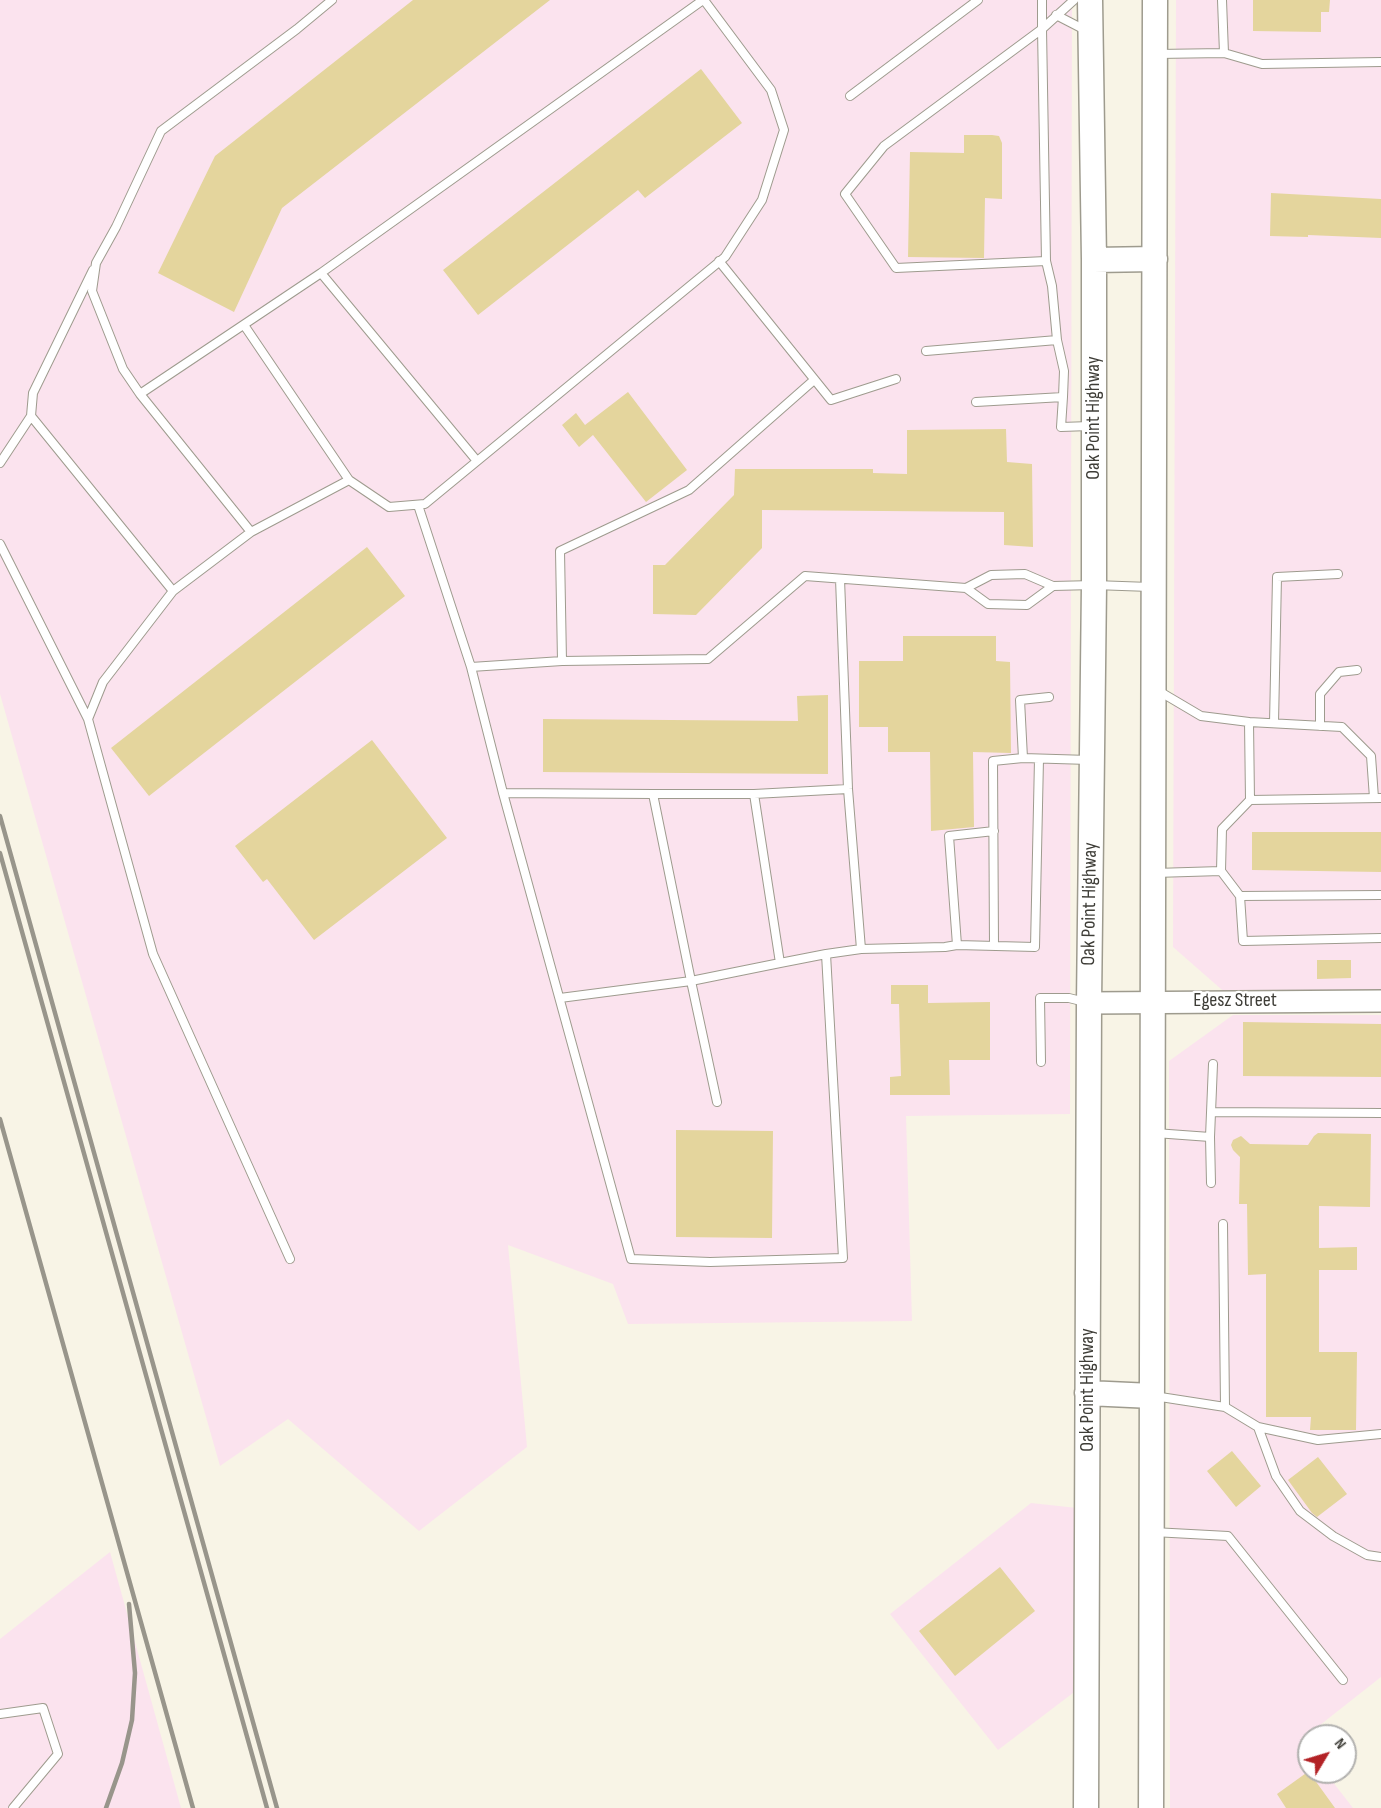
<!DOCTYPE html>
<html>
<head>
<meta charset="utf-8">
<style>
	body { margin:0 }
	#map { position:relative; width:1381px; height:1808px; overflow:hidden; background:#f8f4e6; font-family:"Sofia Sans Condensed",sans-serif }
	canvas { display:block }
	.north { position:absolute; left:1297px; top:1724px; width:60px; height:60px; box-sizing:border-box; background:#fff; border:2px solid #b2b1af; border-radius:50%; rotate:52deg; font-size:16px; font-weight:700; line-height:24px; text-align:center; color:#3e3d37 }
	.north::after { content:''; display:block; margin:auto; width:21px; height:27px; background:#b32226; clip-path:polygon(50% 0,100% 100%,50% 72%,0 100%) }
</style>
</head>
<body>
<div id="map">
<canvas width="1381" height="1808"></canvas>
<div class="north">N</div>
</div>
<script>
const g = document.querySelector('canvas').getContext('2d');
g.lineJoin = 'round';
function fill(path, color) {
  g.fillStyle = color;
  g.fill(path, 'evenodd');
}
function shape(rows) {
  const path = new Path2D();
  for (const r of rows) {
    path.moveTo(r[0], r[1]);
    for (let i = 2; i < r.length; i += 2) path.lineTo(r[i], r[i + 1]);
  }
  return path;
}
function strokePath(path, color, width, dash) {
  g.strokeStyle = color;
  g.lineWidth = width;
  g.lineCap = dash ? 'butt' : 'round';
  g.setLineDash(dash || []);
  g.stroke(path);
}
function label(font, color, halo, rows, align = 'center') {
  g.font = font + ' "Sofia Sans Condensed",sans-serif';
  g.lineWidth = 4.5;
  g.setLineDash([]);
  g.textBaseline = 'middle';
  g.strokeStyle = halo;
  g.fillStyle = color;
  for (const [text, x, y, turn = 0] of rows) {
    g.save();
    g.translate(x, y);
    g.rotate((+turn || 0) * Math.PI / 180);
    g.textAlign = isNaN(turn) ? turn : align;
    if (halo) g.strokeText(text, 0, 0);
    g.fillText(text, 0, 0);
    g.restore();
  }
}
fill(shape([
	[0,0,1072,0,1070,1114,906,1116,912,1321,628,1324,613,1284,508,1245,527,1447,419,1531,288,1419,220,1466,0,694],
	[1176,0,1381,0,1381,997,1229,996,1173,947],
	[1233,1015,1381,1015,1381,1677,1301,1740,1309,1751,1309,1772,1325,1772,1353,1808,1170,1808,1169,1061],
	[1031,1503,1077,1508,1073,1693,998,1750,890,1614],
	[110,1552,181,1808,0,1808,0,1639]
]), '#fbe3ee');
fill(shape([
	[413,0,550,0,282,208,234,312,158,273,215,156],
	[1253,0,1330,0,1329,12,1321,12,1321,32,1253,31],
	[701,69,742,123,645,198,638,190,478,315,443,270],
	[964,135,992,135,999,136,1002,143,1002,199,985,198,984,258,908,257,910,152,964,153],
	[1271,193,1381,199,1381,238,1308,235,1308,237,1270,236],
	[628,392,687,470,646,502,593,435,579,447,562,425,576,413,585,425],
	[1006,429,1007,462,1032,464,1033,547,1004,545,1004,512,762,510,762,548,696,615,653,614,653,565,665,565,734,495,735,469,873,469,873,473,907,474,907,430],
	[367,547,405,596,149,796,111,748],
	[903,636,996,636,996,661,1010,662,1011,753,973,752,974,827,931,831,930,752,888,752,888,727,859,727,859,661,903,661],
	[828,695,828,774,543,772,543,719,798,721,797,696],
	[372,740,447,838,314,940,267,879,263,882,235,846],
	[1252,832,1381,832,1381,872,1252,870],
	[1317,960,1351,960,1351,978,1317,979],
	[891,985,928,985,928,1003,990,1002,990,1060,949,1060,950,1095,890,1095,890,1077,901,1076,899,1004,891,1004],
	[1243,1022,1381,1024,1381,1077,1243,1076],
	[676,1130,773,1131,772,1238,676,1237],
	[1318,1133,1371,1134,1370,1207,1319,1206,1319,1248,1357,1247,1357,1270,1319,1270,1319,1352,1357,1352,1356,1430,1310,1430,1311,1417,1266,1417,1266,1274,1248,1275,1247,1204,1239,1204,1240,1157,1233,1150,1231,1145,1233,1140,1241,1136,1250,1144,1308,1145,1314,1136],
	[1232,1451,1261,1486,1236,1507,1207,1471],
	[1318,1457,1347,1494,1317,1517,1312,1513,1288,1480],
	[1000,1567,1035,1611,955,1676,919,1631],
	[1309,1771,1309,1772,1335,1808,1286,1808,1277,1794]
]), '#e4d59d');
const lane = shape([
	[1056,15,1087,31],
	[1042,29,1074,0],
	[1042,29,1042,0],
	[1224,53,1262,64,1381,62],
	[1157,54,1224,53,1222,0],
	[850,96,978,0],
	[719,261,831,400,896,379],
	[1046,261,1042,29,884,146,845,194,896,268,1046,261,1052,286,1057,340],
	[93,270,33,393,31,416,173,591],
	[321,273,477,461],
	[244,325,349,480],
	[926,351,1057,340,1064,371,1063,397],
	[140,394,123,369,92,291,96,263,116,227,161,131,297,29,332,0],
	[976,402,1063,397,1061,427,1090,426],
	[0,463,31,416],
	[418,505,471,667,503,793,631,1259,710,1262,843,1258,826,954,861,949,945,947,957,945],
	[251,532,140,394,321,273,703,0],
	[0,544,88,719],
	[840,579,848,789,861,949],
	[966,588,988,604,1027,605,1053,586],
	[562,661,560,551,689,490,814,380],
	[471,667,562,661,708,659,805,576,966,588,991,575,1025,574,1053,586,1094,585,1150,587],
	[1157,690,1201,716,1249,722,1250,800,1222,829,1221,871],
	[1049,697,1020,700,1023,758,1089,760],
	[1249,722,1342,727,1371,756,1374,798],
	[1274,723,1277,577,1338,574],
	[1320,726,1320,694,1339,672,1357,670],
	[503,793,653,794,691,981,560,998],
	[653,794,754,794],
	[1250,800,1381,798],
	[994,831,949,836,957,945,1035,947,1039,759],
	[1155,873,1221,871,1240,896,1243,941,1381,938],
	[1240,896,1381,895],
	[994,946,993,761,1023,758],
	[826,954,780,963,754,794,848,789],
	[1041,1062,1040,998,1069,998,1085,1002],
	[717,1102,691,981,780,963],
	[1211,1112,1381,1113],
	[1155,1133,1210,1137],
	[1211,1183,1210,1137,1213,1064],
	[1223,1224,1225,1407],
	[290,1259,153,954,88,719,103,682,173,591,251,532,349,480,389,507,425,504,725,257,762,200,784,130,771,90,704,0],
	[1154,1396,1225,1407,1258,1427,1318,1440,1381,1434],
	[1258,1427,1276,1476,1300,1511,1333,1536,1367,1555,1381,1557],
	[1153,1532,1228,1536,1343,1680],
	[0,1714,43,1708,58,1754,13,1808]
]);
const secondary = shape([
	[1089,1003,1381,1001]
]);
const primary = shape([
	[1094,260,1155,259],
	[1087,1393,1152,1396],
	[1086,1808,1089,1003,1094,585,1094,260,1090,0],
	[1151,1808,1155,0]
]);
strokePath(lane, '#9e9b8e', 10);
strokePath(secondary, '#9e9b8e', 24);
strokePath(primary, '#9e9b8e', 27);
strokePath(lane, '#fff', 8);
strokePath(secondary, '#fff', 21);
strokePath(primary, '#fff', 24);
strokePath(shape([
	[0,816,277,1808],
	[0,853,267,1808],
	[0,1119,193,1808],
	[106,1808,122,1763,132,1720,135,1673,129,1604]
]), '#98958b', 4.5);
label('20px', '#3e3d37', '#fff', [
	["Oak Point Highway",1094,418,-90],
	["Oak Point Highway",1090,904,-89],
	["Egesz Street",1235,1001],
	["Oak Point Highway",1088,1390,-90]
]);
</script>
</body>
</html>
